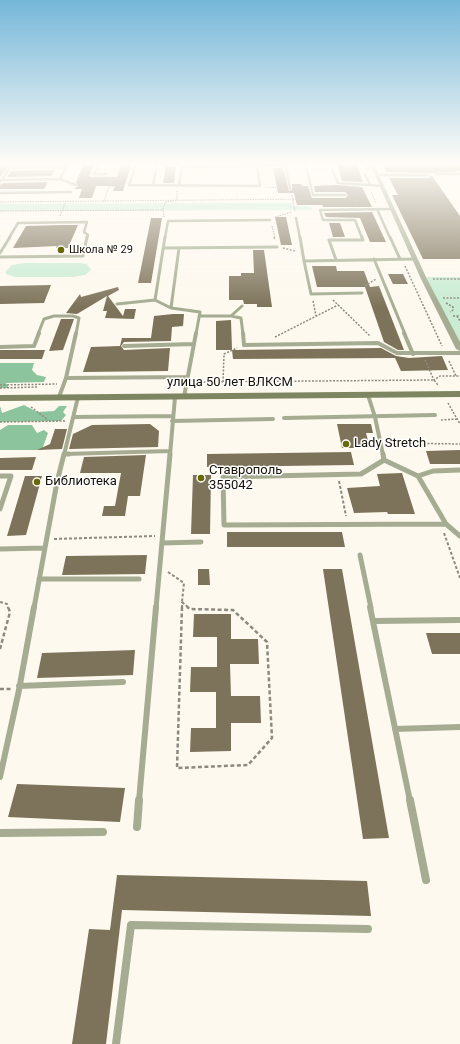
<!DOCTYPE html>
<html>
<head>
<meta charset="utf-8">
<style>
	body { margin:0 }
	canvas { display:block; background:#fef9ee }
</style>
</head>
<body>
<canvas width="460" height="1044"></canvas>
<script>
const g = document.querySelector('canvas').getContext('2d');
g.lineJoin = 'round';
function fill(path, color) {
  g.fillStyle = color;
  g.fill(path, 'evenodd');
}
function shape(rows) {
  const path = new Path2D();
  for (const r of rows) {
    path.moveTo(r[0], r[1]);
    for (let i = 2; i < r.length; i += 2) path.lineTo(r[i], r[i + 1]);
  }
  return path;
}
function strokePath(path, color, width, dash) {
  g.strokeStyle = color;
  g.lineWidth = width;
  g.lineCap = dash ? 'butt' : 'round';
  g.setLineDash(dash || []);
  g.stroke(path);
}
function label(font, color, halo, rows, align = 'center') {
  g.font = font + ' Roboto,sans-serif';
  g.lineWidth = 3;
  g.setLineDash([]);
  g.textBaseline = 'middle';
  g.strokeStyle = halo;
  g.fillStyle = color;
  for (const [text, x, y, turn = 0] of rows) {
    g.save();
    g.translate(x, y);
    g.rotate((+turn || 0) * Math.PI / 180);
    g.textAlign = isNaN(turn) ? turn : align;
    if (halo) g.strokeText(text, 0, 0);
    g.fillText(text, 0, 0);
    g.restore();
  }
}
fill(shape([
	[291,203,293,206,311,207,312,210,0,211,0,204],
	[24,263,80,263,87,264,91,270,85,275,73,277,15,277,6,274,6,271,12,265],
	[426,277,460,277,460,344]
]), '#c9ecd3');
fill(shape([
	[0,363,34,363,32,370,37,375,46,377,44,382,6,383,9,388,0,388],
	[24,405,37,412,54,411,59,406,67,406,63,412,66,415,61,421,0,422,0,406,2,413],
	[8,425,32,425,37,433,44,430,48,433,42,450,0,450,0,430]
]), '#8cc59d');
fill(shape([
	[59,162,58,164,9,165,0,177,0,163],
	[85,162,95,162,89,177,117,177,122,162,132,162,123,191,113,191,115,186,96,186,92,198,79,198,82,189,74,189,78,186,76,182],
	[337,162,356,162,363,182,342,181],
	[381,162,460,162,460,171,430,173,460,216,460,259,423,259,392,195,398,195,389,178,428,178,431,176,430,173,386,172],
	[166,167,176,167,174,183,163,183],
	[273,168,283,168,289,191,292,190,292,184,301,184,302,186,308,186,312,198,345,198,348,195,345,192,315,192,314,186,336,185,362,187,372,207,323,207,322,205,297,205,294,193,278,193],
	[55,170,51,176,7,177,11,171],
	[48,182,44,189,0,189,0,185,3,183],
	[372,212,386,242,370,242,360,218,326,217,324,213],
	[275,217,286,217,292,245,281,245],
	[151,218,162,218,151,283,138,283],
	[329,223,340,223,345,237,333,237],
	[63,225,78,225,68,248,56,248,57,246,13,248,26,226],
	[253,250,264,250,272,307,257,307,257,304,244,304,243,300,229,300,229,276,241,276,241,273,254,273],
	[312,266,336,266,337,271,364,271,370,287,379,286,404,350,398,350,384,342,365,287,317,287],
	[388,274,403,274,408,284,393,284],
	[51,285,44,303,0,304,0,286],
	[118,287,119,290,108,296,123,316,125,309,136,309,134,319,105,318,107,311,103,311,107,296,77,314,66,313,80,294,81,297],
	[173,314,184,314,183,326,172,327,171,341,124,342,121,346,124,350,170,348,168,371,83,372,91,347,120,346,122,338,151,338,154,316],
	[61,319,74,319,63,350,49,351],
	[231,320,232,350,216,350,216,321],
	[381,348,396,356,409,358,442,356,448,370,401,371,395,358,233,359,232,350],
	[0,350,45,350,42,359,0,359],
	[150,424,159,431,158,447,69,449,73,434,92,425],
	[337,424,371,424,373,433,366,433,370,448,342,448],
	[55,429,67,429,62,449,37,450,50,444],
	[460,450,460,464,430,464,426,451],
	[351,452,354,465,207,467,207,454],
	[146,455,140,496,128,496,125,516,102,516,104,506,115,506,121,473,80,473,84,457],
	[36,457,32,470,0,470,0,458],
	[402,473,415,514,388,514,387,512,354,513,347,488,380,486,377,474],
	[193,475,211,475,210,534,191,534],
	[25,476,42,476,26,535,7,536],
	[227,532,342,532,345,547,227,547],
	[147,555,145,574,62,575,66,556],
	[198,569,209,569,210,585,198,585],
	[323,569,342,569,389,838,363,839],
	[194,614,231,614,231,639,258,639,259,664,230,664,231,696,260,696,261,723,231,723,231,751,190,752,191,728,216,728,216,692,190,692,191,667,217,667,217,637,193,637],
	[426,633,460,633,460,654,432,654],
	[135,650,133,675,37,678,42,653],
	[17,784,125,788,120,822,8,817],
	[117,875,367,881,371,916,122,910,106,1044,72,1044,89,929,110,930]
]), '#7d735a');
strokePath(shape([
	[164,166,175,166],
	[314,170,326,170],
	[79,179,89,175],
	[110,186,122,186],
	[265,187,283,188],
	[371,192,376,203],
	[292,195,295,212],
	[349,198,358,202],
	[104,201,112,178],
	[0,202,309,199],
	[0,211,163,210],
	[60,216,66,201],
	[164,217,163,207,166,202,177,200,177,191],
	[275,217,292,212],
	[272,226,275,238]
]), '#8e897f', 1, [1.5, 1]);
strokePath(shape([
	[274,237,275,240],
	[283,248,295,251],
	[405,266,442,346],
	[433,279,460,279],
	[365,286,376,279],
	[443,298,460,298],
	[333,300,370,336],
	[313,301,316,316],
	[446,303,453,307,453,310,450,312],
	[453,316,460,316],
	[457,316,460,321],
	[275,337,338,305],
	[425,360,434,380,440,376,460,376],
	[449,361,456,376],
	[193,382,434,380,438,385],
	[223,382,224,354,237,348],
	[0,385,57,384],
	[0,388,38,387],
	[448,403,460,424],
	[31,407,48,420],
	[441,420,457,419],
	[0,422,65,421],
	[387,439,392,443,460,444]
]), '#8e897f', 1.5, [2, 1.5]);
strokePath(shape([
	[339,481,346,516],
	[444,533,460,578],
	[54,539,155,536],
	[168,572,184,583,182,602],
	[0,602,7,604,8,608],
	[182,602,189,608],
	[182,608,182,602]
]), '#8e897f', 2, [3, 2]);
strokePath(shape([
	[182,607,177,768,248,765,272,738,267,642,233,610,190,609,187,607],
	[0,649,10,612,8,607],
	[0,689,12,689]
]), '#8e897f', 2.5, [4, 2.5]);
strokePath(shape([
	[99,162,94,174,106,174],
	[137,162,129,185,260,186,257,166,182,167,179,185],
	[285,162,290,189],
	[305,162,313,195,345,195],
	[367,162,365,163,368,169],
	[257,166,285,165],
	[332,170,338,183,370,185],
	[365,174,370,185,382,186],
	[436,174,460,174],
	[377,175,428,175],
	[60,179,76,185],
	[0,180,60,179,69,162],
	[0,182,10,168,66,167],
	[153,185,158,162],
	[0,193,71,192],
	[377,209,390,238],
	[296,218,300,238],
	[9,238,18,223,87,222,84,232,88,235,87,238],
	[165,238,168,221,270,220],
	[362,238,355,220,323,220,320,210,392,209]
]), '#a5ac92', 2.5);
strokePath(shape([
	[165,237,155,300,171,308,200,312,196,334],
	[300,237,304,261],
	[390,237,400,259],
	[164,248,277,247],
	[0,253,10,237],
	[0,257,83,256,87,237],
	[374,259,405,334],
	[336,260,329,240,363,240,362,237],
	[362,293,311,294,304,261,415,259],
	[117,304,155,300],
	[171,308,179,248],
	[199,316,231,316,241,318,243,334],
	[231,316,242,306],
	[38,334,44,319,54,316,73,316,79,318,76,334]
]), '#a5ac92', 3);
strokePath(shape([
	[243,333,244,345,378,343,397,353,460,353],
	[404,333,413,354],
	[124,346,194,344],
	[0,347,34,346,39,333],
	[66,378,188,377],
	[368,395,375,417,383,455],
	[59,397,66,378,76,333],
	[184,397,196,333],
	[74,417,173,416],
	[284,418,435,415],
	[172,421,273,419],
	[65,454,170,451],
	[64,455,78,397],
	[170,455,175,397]
]), '#a5ac92', 4);
strokePath(shape([
	[65,454,69,454],
	[383,454,384,460,418,476],
	[384,460,361,474,223,477,224,525,446,524,460,536],
	[0,476,11,476,0,509],
	[57,482,108,482],
	[446,524,418,476,433,471,460,470],
	[162,543,201,542],
	[0,549,45,548],
	[360,555,371,608],
	[39,579,139,579],
	[34,608,57,482,64,454],
	[156,608,170,454]
]), '#a5ac92', 5);
strokePath(shape([
	[370,607,410,801],
	[373,621,460,620],
	[19,686,123,682],
	[395,729,460,727],
	[0,777,19,690,34,607],
	[139,801,156,607]
]), '#a5ac92', 6);
strokePath(shape([
	[410,800,426,880],
	[137,827,139,800],
	[0,833,103,832],
	[116,1044,131,925,368,929]
]), '#a5ac92', 8);
fill(shape([
	[369,162,373,162,427,279,460,342,460,351,456,349,421,279,369,162]
]), '#a5ac92');
fill(shape([
	[460,391,460,397,0,401,0,395,460,391]
]), '#7d8660');
const sky = g.createLinearGradient(0, 0, 0, 308);
sky.addColorStop(0, '#75b7d9');
sky.addColorStop(0.53, '#fffcf7');
sky.addColorStop(1, '#fffcf700');
g.fillStyle = sky;
g.fillRect(0, 0, 460, 308);
for (const [x, y, r, color] of [
	[61,250,4,"#686804"],
	[346,444,4,"#686804"],
	[201,478,4,"#686804"],
	[37,482,4,"#686804"]
]) {
  const dot = new Path2D();
  dot.arc(x, y, r, 0, 2 * Math.PI);
  g.fillStyle = color;
  g.fill(dot);
  strokePath(dot, '#fff', 1.5);
}
label('11px', '#151107', '#fff', [
	["Школа № 29",69,250]
], 'left');
label('13px', '#151107', '#fff', [
	["улица 50 лет ВЛКСМ",230,383]
]);
label('13px', '#151107', '#fff', [
	["Lady Stretch",354,444],
	["Ставрополь",209,471],
	["355042",209,486],
	["Библиотека",45,482]
], 'left');
</script>
</body>
</html>
